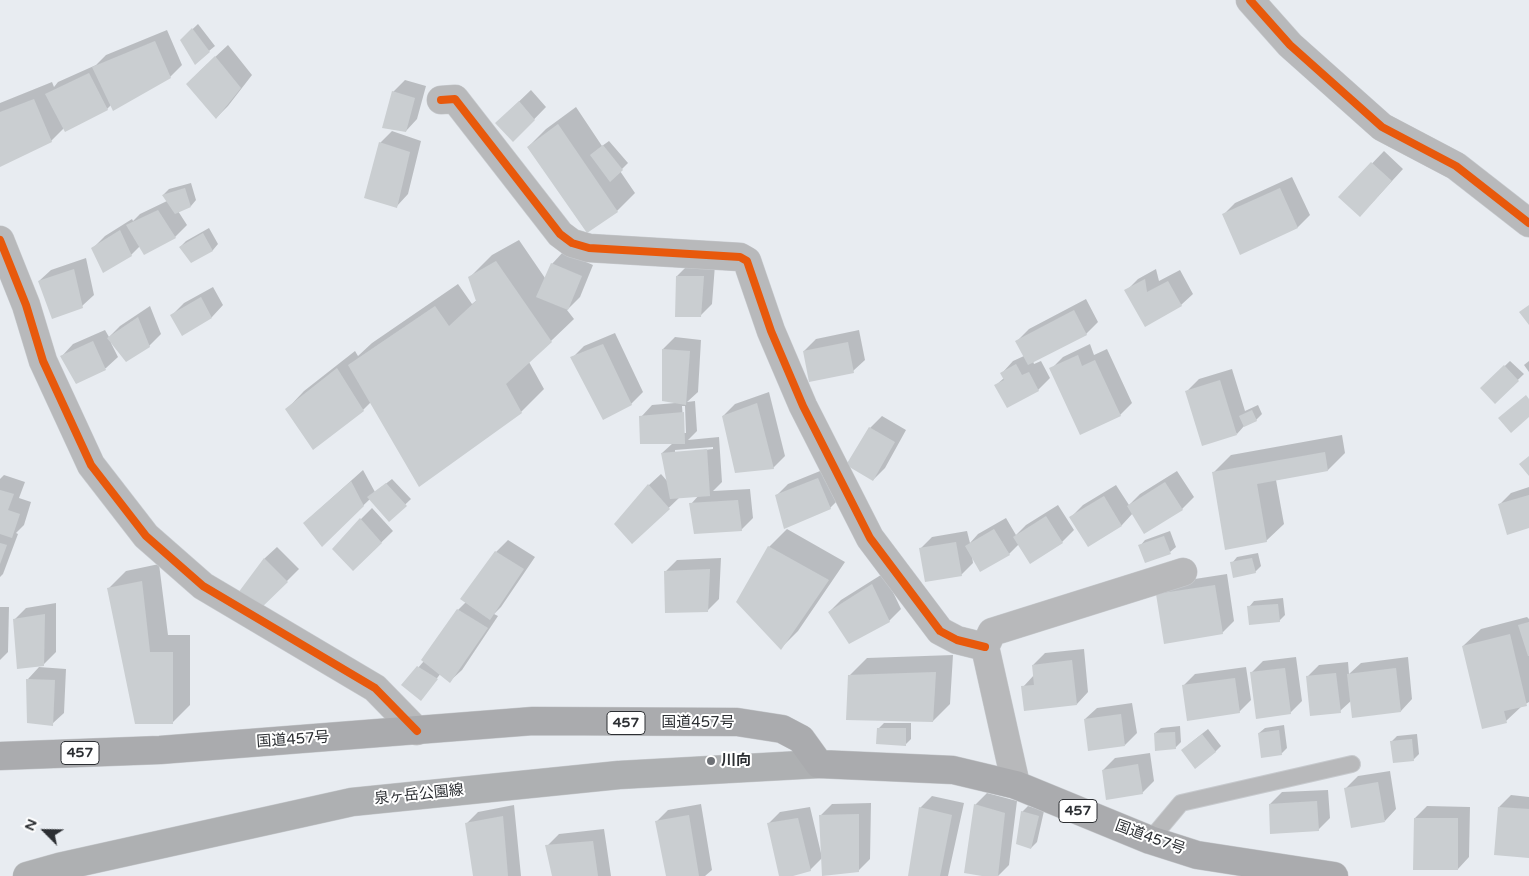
<!DOCTYPE html>
<meta charset="utf-8">
<style>
body{margin:0}
#map{position:relative;width:1529px;height:876px;overflow:hidden;background:#e8ecf1;font-family:"Varela Round",sans-serif}
canvas{display:block}
.north{position:absolute;left:20px;top:806px;width:50px;height:50px;-webkit-text-stroke:4px #fff;paint-order:stroke;rotate:293deg;font-size:14px;font-weight:700;line-height:20px;text-align:center;color:#2c2f33}
.north::after{content:'';display:block;margin:auto;width:18px;height:22px;background:#2c2f33;clip-path:polygon(50% 0,100% 100%,50% 72%,0 100%)}
</style>
<div id="map">
<canvas width="1529" height="876"></canvas>
<div class="north">N</div>
</div>
<script>
const ctx = document.querySelector('canvas').getContext('2d');
ctx.lineJoin = 'round';
function paint(path, color) { ctx.fillStyle = color; ctx.fill(path, 'evenodd'); }
function stroke(path, color, width, dash) { ctx.strokeStyle = color; ctx.lineWidth = width; ctx.lineCap = dash ? 'butt' : 'round'; ctx.setLineDash(dash || []); ctx.stroke(path); }
function drawText(font, color, halo, rows, align = 'center') {
  ctx.font = font + ' "Varela Round","Noto Sans JP",sans-serif'; ctx.lineWidth = 4; ctx.setLineDash([]); ctx.textBaseline = 'middle'; ctx.strokeStyle = halo; ctx.fillStyle = color; for (const [text, x, y, turn = 0] of rows) {
    ctx.save(); ctx.translate(x, y); ctx.rotate((+turn || 0) * Math.PI / 180); ctx.textAlign = isNaN(turn) ? turn : align; if (halo) ctx.strokeText(text, 0, 0); ctx.fillText(text, 0, 0); ctx.restore();
  }
}
paint(new Path2D(`
 M198,24L215,46L209,51L181,40Z
 M167,30L182,65L170,77L112,104L107,109L64,128L51,141L0,165V103L52,82L54,87L58,82L96,65L106,55Z
 M228,45L252,75L228,106L216,118L199,72Z
 M405,80L426,86L417,119L406,131L393,92Z
 M531,90L546,107L513,141L508,112Z
 M576,107L602,146L609,141L628,163L620,171L635,193L617,211L587,232L528,147L546,129Z
 M392,131L421,141L408,194L397,206L380,143Z
 M1384,151L1403,169L1371,204L1340,197Z
 M1292,177L1310,215L1298,227L1240,253L1223,215L1235,203Z
 M191,183L196,200L191,206L178,211L187,225L175,237L140,246L131,255L93,248L105,236L132,219L133,221L140,214L167,201L163,195L169,189Z
 M209,228L218,244L213,250L191,262L180,247L186,241Z
 M519,240L545,278L552,264L563,252L593,265L580,297L567,310L574,319L529,362L544,389L521,412L371,402L363,410L313,448L287,409L304,391L355,351L358,356L372,343L458,284L472,304L477,300L469,278L492,255Z
 M86,258L94,295L82,306L39,281L51,270Z
 M689,264L715,265L712,304L700,316L677,276Z
 M1156,269L1159,281L1180,270L1193,294L1181,305L1126,291L1138,279Z
 M213,287L223,305L212,317L182,334L172,315L184,303Z
 M1086,299L1098,322L1086,334L1033,361L1034,364L1041,361L1050,378L1038,390L996,385L1004,378L1002,373L1013,361L1024,356L1017,341L1029,329Z
 M150,306L161,334L149,346L111,343L118,357L106,368L76,383L62,356L73,344L105,330L109,337L120,326Z
 M859,330L865,360L853,371L804,351L816,339Z
 M615,333L643,392L631,404L572,358L584,346Z
 M675,337L701,340L698,392L687,402L695,401L697,431L688,440L719,437L722,482L713,491L750,489L753,518L741,530L691,504L699,495L680,497L633,542L649,485L661,474L668,482L662,453L673,443L641,417L652,405L675,403L663,349ZM682,406H685L686,433H684ZM713,447V449L675,453V450Z
 M1090,344L1094,355L1107,349L1132,403L1120,415L1051,369L1063,357Z
 M1510,361L1524,374L1495,402L1482,388Z
 M1529,361V372L1524,365Z
 M1232,369L1245,411L1258,405L1262,414L1256,420L1245,425L1237,434L1187,391L1199,379Z
 M769,392L785,456L773,468L723,416L735,404Z
 M882,416L906,430L885,468L873,480L870,428Z
 M1342,435L1345,453L1328,470L1276,480L1284,524L1266,541L1213,473L1231,455Z
 M830,467L842,496L830,508L776,496L788,484Z
 M363,470L375,492L392,479L411,499L389,520L370,499L322,545L304,523Z
 M1177,471L1194,497L1182,509L1133,513L1122,525L1088,545L1071,517L1083,505L1116,485L1129,505L1140,494Z
 M4,475L25,482L19,498L31,502L24,525L16,533L18,534L3,574L0,577V479Z
 M1529,487V527L1499,505L1511,493Z
 M1058,505L1074,530L1062,542L1019,544L1009,554L972,556L973,563L961,575L920,549L932,537L967,531L970,543L978,534L1006,518L1016,535L1026,525Z
 M372,508L393,531L353,570L361,519Z
 M787,529L845,562L798,631L781,648L769,547Z
 M1170,531L1176,547L1170,552L1140,546L1145,540Z
 M508,540L535,557L501,607L494,614L498,616L462,670L450,681L441,673L421,699L403,685L424,661L458,610L466,602L496,552Z
 M277,547L299,569L258,610L240,593L265,558Z
 M1258,553L1261,566L1255,572L1232,563L1237,557Z
 M721,558L719,599L707,611L665,572L677,560Z
 M159,564L168,635H190V705L173,722L109,588L126,571Z
 M884,573L901,609L889,621L829,612L841,600Z
 M1227,574L1234,621L1222,633L1157,595L1169,583Z
 M1283,598L1285,615L1279,621L1249,607L1254,601Z
 M56,603V652L44,664L14,620L26,608Z
 M0,607H9L8,652L0,660Z
 M1527,617L1529,619V702L1522,706L1506,721L1463,646L1481,629Z
 M1084,649L1088,692L1077,704L1023,687L1034,675L1033,665L1045,653Z
 M953,655L950,704L933,721L849,676L867,658Z
 M1296,657L1302,701L1290,713L1251,673L1263,661Z
 M1408,657L1412,699L1401,711L1352,700L1340,711L1307,677L1319,665L1348,662L1349,674L1361,663Z
 M39,667L66,669L64,713L52,724L28,679Z
 M1246,667L1251,700L1239,712L1183,686L1195,674Z
 M1132,703L1137,733L1125,745L1085,719L1097,708Z
 M884,723H911V739L905,745L878,729Z
 M1284,725L1287,748L1281,754L1259,733L1265,728Z
 M1180,726L1181,742L1175,748L1155,733L1161,728Z
 M1208,729L1221,746L1215,752L1188,745Z
 M1417,734L1419,754L1413,760L1392,741L1397,736Z
 M1150,753L1154,781L1142,793L1103,770L1115,758Z
 M1390,771L1396,809L1385,821L1346,788L1358,776Z
 M1328,790L1330,818L1318,830L1270,804L1282,792Z
 M987,793L1017,801L1009,865L998,876H989L975,805Z
 M1511,795L1529,797V857L1499,807Z
 M932,796L964,803L948,876H909L920,808Z
 M871,803L870,859L858,871L822,858L810,870L788,876H780L768,824L780,812L810,807L821,853V815L832,804Z
 M701,804L712,870L705,876H668L656,822L668,810Z
 M514,805L521,876H474L466,824L478,812Z
 M1028,806L1044,811L1037,842L1031,848L1022,812Z
 M1427,806L1470,807L1469,857L1458,869L1415,818Z
 M604,829L611,876H553L547,846L559,834Z`), '#0003');
paint(new Path2D(`
 M192,28L210,52L195,65L180,40Z
 M155,41L171,78L113,111L92,67Z
 M215,56L241,88L216,119L186,84Z
 M89,73L108,110L65,132L45,94Z
 M392,91L415,98L406,132L382,128Z
 M34,99L52,142L0,167V112Z
 M519,101L535,120L513,142L495,123Z
 M558,124L618,212L587,233L527,147Z
 M379,142L410,152L397,208L364,198Z
 M603,145L623,170L610,182L590,155Z
 M1371,162L1392,181L1360,217L1338,197Z
 M185,188L191,207L175,214L162,195Z
 M1280,188L1298,228L1240,255L1222,214Z
 M158,210L176,238L144,255L126,225Z
 M120,230L132,256L103,273L91,248Z
 M203,233L213,251L191,263L179,247Z
 M496,261L552,342L506,384L522,413L419,487L348,365L435,306L449,326L476,301L468,277Z
 M551,263L582,276L568,310L536,297Z
 M74,269L83,308L52,319L38,281Z
 M676,276H704L701,317H675Z
 M1145,279L1147,292L1168,281L1182,306L1145,327L1124,290Z
 M201,297L212,318L182,336L170,315Z
 M1529,305V325L1519,312Z
 M1074,310L1087,335L1028,365L1015,341Z
 M138,317L150,347L126,362L107,338Z
 M93,341L106,370L76,384L60,356Z
 M848,342L854,373L809,382L803,351Z
 M603,344L632,405L603,420L570,357Z
 M662,349L690,351L686,405L662,401Z
 M1078,355L1082,366L1095,360L1121,416L1080,435L1049,368Z
 M1016,364L1022,375L1029,372L1039,391L1007,408L994,385L1004,380L1000,373Z
 M1504,365L1519,381L1495,404L1480,388Z
 M337,368L364,411L313,450L285,409Z
 M1220,380L1237,435L1202,446L1185,391Z
 M1526,395L1529,399V417L1511,433L1498,418Z
 M757,403L774,469L735,473L722,416Z
 M1252,410L1257,421L1244,427L1239,416Z
 M684,412L685,444H640L639,416Z
 M869,427L895,442L873,481L846,465Z
 M707,449L710,496L670,499L661,453Z
 M1325,452L1328,471L1257,484L1267,542L1225,550L1212,472Z
 M1529,456V476L1519,464Z
 M818,478L831,509L784,529L775,495Z
 M351,481L364,506L322,547L303,523Z
 M1165,482L1183,510L1144,534L1127,506Z
 M386,483L407,506L389,522L367,497Z
 M648,484L670,509L632,544L614,524Z
 M0,490L14,494L8,510L20,514L12,538L0,534Z
 M1529,495V528L1507,535L1498,504Z
 M1104,496L1122,526L1088,547L1069,517Z
 M738,500L742,531L694,534L689,503Z
 M1046,516L1063,543L1030,564L1013,537Z
 M360,518L382,543L353,571L332,549Z
 M994,529L1010,555L980,572L965,546Z
 M1164,536L1171,554L1145,563L1138,545Z
 M956,542L962,576L925,582L919,548Z
 M0,543L7,545L0,564Z
 M768,546L829,580L781,650L736,602Z
 M495,551L524,569L490,620L460,599Z
 M264,558L288,582L258,611L238,593Z
 M1252,558L1256,573L1233,578L1230,562Z
 M710,569L708,612L665,613L664,571Z
 M142,581L150,652H173V724H135L107,588Z
 M872,584L890,622L849,644L828,612Z
 M1215,585L1223,634L1164,644L1156,594Z
 M1278,604L1280,622L1249,625L1247,606Z
 M457,609L488,628L450,683L421,660Z
 M45,614L44,666L17,669L13,619Z
 M1529,622V656H1528L1518,625Z
 M1510,634L1527,706L1504,711L1507,723L1482,729L1462,646Z
 M1072,660L1077,705L1024,711L1021,686L1034,685L1032,665Z
 M417,666L438,679L421,701L401,685Z
 M1285,668L1291,714L1256,719L1250,672Z
 M1396,668L1401,712L1352,718L1347,674Z
 M936,672L933,722L846,720L848,675Z
 M1336,673L1341,713L1310,716L1306,676Z
 M1235,678L1240,713L1187,721L1182,685Z
 M26,679L55,680L53,726L27,723Z
 M1121,714L1125,746L1088,751L1084,719Z
 M877,728H906V746L876,744Z
 M1279,730L1282,755L1261,758L1258,733Z
 M1175,732L1176,749L1155,751L1154,733Z
 M1202,734L1216,752L1195,769L1181,750Z
 M1412,739L1414,761L1393,763L1390,741Z
 M1138,764L1143,794L1106,800L1102,770Z
 M1378,782L1385,822L1351,828L1344,788Z
 M1317,801L1319,831L1270,834L1269,804Z
 M974,804L1005,813L998,876H982L964,873Z
 M919,807L952,815L940,876H908Z
 M1498,807L1529,809V858L1494,855Z
 M1021,811L1039,816L1031,849L1016,844Z
 M859,814V872L822,876L819,815Z
 M689,815L699,876H666L655,821Z
 M503,816L508,876H473L465,823Z
 M798,818L811,871L793,876H779L767,823Z
 M1414,818H1458V870H1413Z
 M593,841L598,876H552L545,845Z`), '#caced1');
const service = new Path2D(`
 M1150,840L1181,803L1352,764`);
const minor = new Path2D(`
 M1250,0L1290,45L1382,127L1456,166L1529,223
 M441,100L455,99L560,234L572,243L589,248L740,257L747,261L771,331L803,406L870,538L940,631L957,640L985,647
 M0,240L26,305L43,361L91,465L146,536L203,586L375,688L417,731
 M1016,785L985,647L992,632L1183,572`);
const secondary = new Path2D(`
 M27,876L59,867L352,802L619,775L819,764`);
const trunk = new Path2D(`
 M0,756L160,750L533,721L737,722L782,729L801,739L819,764L953,770L1016,785L1150,840L1197,855L1334,876`);
stroke(service, '#c7cace', 18);
stroke(minor, '#c7cace', 29);
stroke(secondary, '#c7cace', 29);
stroke(trunk, '#c7cace', 29);
stroke(service, '#b8b9bb', 16);
stroke(minor, '#b8b9bb', 28);
stroke(secondary, '#aeb0b2', 28);
stroke(trunk, '#aaabae', 28);
stroke(new Path2D(`
 M1250,0L1290,45L1382,127L1456,166L1529,223
 M441,100L455,99L560,234L572,243L589,248L740,257L747,261L771,331L803,406L870,538L940,631L957,640L985,647
 M0,240L26,305L43,361L91,465L146,536L203,586L375,688L417,731`), '#e8590c', 8);
for (const [x, y, r, color] of [
 [711,761,5,"#6e7176"]
]) { const dot = new Path2D(); dot.arc(x, y, r, 0, 2 * Math.PI); ctx.fillStyle = color; ctx.fill(dot); stroke(dot, '#fff', 2); }
for (const [x, y, w] of [
 [626,723,38],
 [80,753,38],
 [1078,811,38]
]) { const box = new Path2D(); box.roundRect(x - w / 2, y - 11.5, w, 23, 4); ctx.fillStyle = '#fff'; ctx.fill(box); stroke(box, '#2c2f33', 1); }
drawText('bold 14px', '#2c2f33', null, [
 ["457",626,723],
 ["457",80,753],
 ["457",1078,811]
]);
drawText('15px', '#2c2f33', '#fff', [
 ["国道457号",698,723],
 ["国道457号",293,740,-4],
 ["泉ヶ岳公園線",419,795,-6],
 ["国道457号",1150,838,20]
]);
drawText('bold 15px', '#2c2f33', '#fff', [
 ["川向",721,761]
], 'left');
</script>
